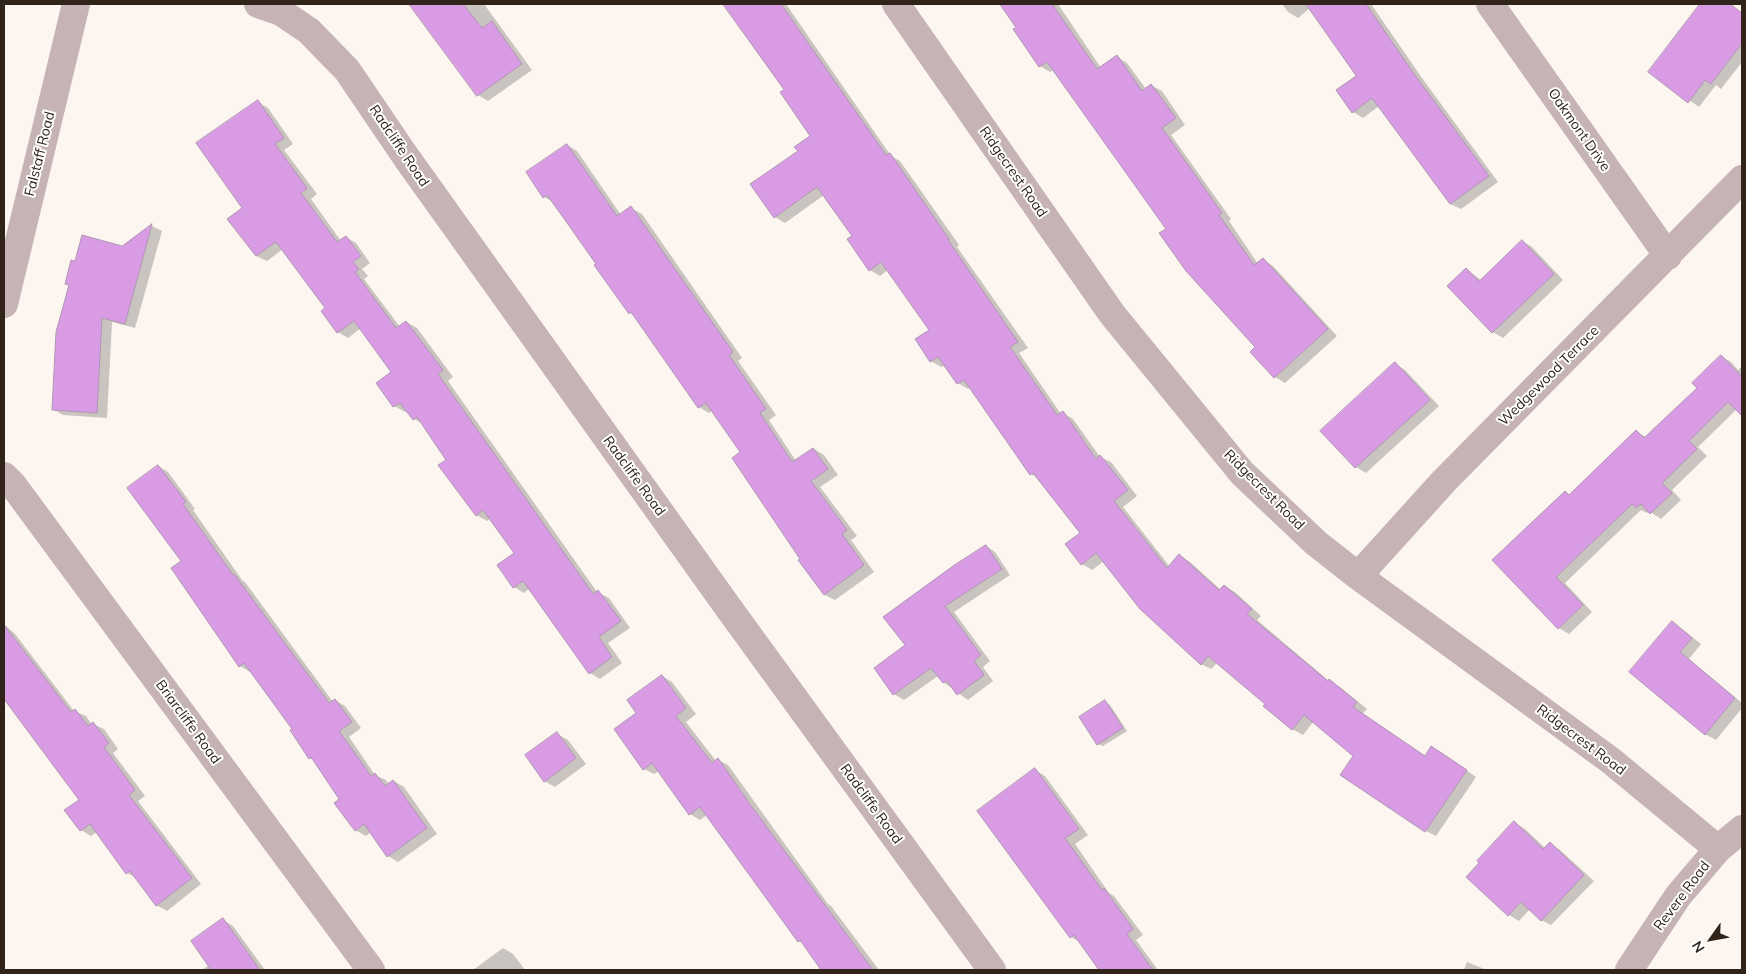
<!DOCTYPE html>
<style>
body{margin:0}
#map{position:relative;width:1746px;height:974px;overflow:hidden;background:#fcf5f0;font-family:Mulish,sans-serif}
canvas{display:block}
.frame{position:absolute;inset:0;border:5px solid #2f231a;pointer-events:none}
.north{position:absolute;left:1686px;top:914px;width:50px;height:50px;-webkit-text-stroke:4px #fff;paint-order:stroke;rotate:238deg;font-size:14px;font-weight:700;line-height:20px;text-align:center;color:#2f231a}
.north::after{content:'';display:block;margin:auto;width:18px;height:22px;background:#2f231a;clip-path:polygon(50% 0,100% 100%,50% 72%,0 100%)}
</style>
<div id="map">
<canvas width="1746" height="974"></canvas>
<div class="frame"></div>
<div class="north">N</div>
</div>
<script>
const ctx = document.querySelector('canvas').getContext('2d');
ctx.lineJoin = 'round';
function paint(path, color) { ctx.fillStyle = color; ctx.fill(path, 'evenodd'); }
function stroke(path, color, width, dash) { ctx.strokeStyle = color; ctx.lineWidth = width; ctx.lineCap = dash ? 'butt' : 'round'; ctx.setLineDash(dash || []); ctx.stroke(path); }
function drawText(font, color, halo, rows, align = 'center') {
  ctx.font = font + ' Mulish,sans-serif'; ctx.lineWidth = 4; ctx.setLineDash([]); ctx.textBaseline = 'middle'; ctx.strokeStyle = halo; ctx.fillStyle = color; for (const [text, x, y, turn = 0] of rows) {
    ctx.save(); ctx.translate(x, y); ctx.rotate((+turn || 0) * Math.PI / 180); ctx.textAlign = isNaN(turn) ? turn : align; if (halo) ctx.strokeText(text, 0, 0); ctx.fillText(text, 0, 0); ctx.restore();
  }
}
paint(new Path2D(`
 M410,4H484L532,70L488,101L478,95Z
 M725,4H786L891,156L900,161L959,245L957,247L1028,348L1019,353L1061,414L1063,413L1073,419L1100,457L1111,462L1137,496L1123,507L1170,567L1180,556L1190,562L1221,590L1225,586L1235,592L1261,616L1257,620L1329,681L1340,687L1367,709L1362,714L1426,757L1442,753L1476,777L1436,836L1426,831L1355,756L1314,721L1303,735L1292,729L1267,704L1218,662L1211,669L1201,664L1104,561L1092,570L1082,564L1067,544L1082,533L1041,480L1031,474L970,387L968,389L958,383L945,365L941,367L931,361V330L888,270L880,276L870,270L849,239L853,237L824,195L785,223L775,217L799,152L812,136L785,90Z
 M1001,4H1058L1101,68L1117,57L1127,63L1146,89L1151,85L1162,91L1185,125L1171,135L1231,219L1229,221L1258,264L1263,260L1273,266L1337,336L1285,383L1275,377L1252,352L1257,347L1168,229L1054,70L1050,72L1040,66Z
 M1282,4H1371L1422,78L1498,182L1461,209L1450,204L1379,106L1363,118L1353,112L1358,77L1310,8L1298,18L1288,12Z
 M1702,4H1730L1742,13V62L1721,89L1716,85L1699,107L1650,72Z
 M258,102L268,108L293,144L284,150L317,194L311,199L341,241L346,237L356,243L370,263L362,269L368,276L364,279L400,327L406,322L417,328L453,377L448,381L597,592L609,598L630,628L608,643L622,663L600,679L590,673L530,588L524,593L514,587L516,553L490,518L487,521L476,515L447,460L423,424L414,419L407,410L405,412L394,406L378,384L393,372L361,328L348,338L338,332L327,308L283,249L267,261L256,256L243,208Z
 M567,145L577,151L621,215L631,208L642,214L742,358L738,361L776,415L769,420L796,461L814,449L824,455L838,475L820,487L857,536L851,540L874,572L835,600L825,595L800,561L802,559L742,452L713,410L709,413L699,407L635,316L630,313L598,264L553,202L544,197Z
 M152,226L162,231L135,328L112,322L107,418L63,415L53,409L123,247Z
 M1522,241L1532,247L1563,280L1503,338L1493,332L1449,286L1466,269L1481,280Z
 M1721,356L1731,362L1738,370L1742,366V414L1737,409L1698,447L1707,456L1672,490L1681,500L1661,519L1649,511L1647,513L1641,510L1565,583L1592,612L1569,634L1559,628L1494,560L1565,492L1571,496L1637,432L1646,437L1698,388Z
 M1395,364L1405,370L1439,406L1366,473L1356,467Z
 M158,466L168,472L195,509L193,510L242,580L245,582L333,702L335,700L345,706L361,728L349,737L375,775L386,780L389,784L394,781L404,787L437,834L398,862L388,856L371,832L366,836L355,830L341,799L315,761L309,758L294,729L251,670L250,672L240,666L183,561Z
 M986,546L995,552L1010,575L954,612L990,661L983,667L993,681L968,700L943,682L938,676L904,700L894,694L875,668L906,646Z
 M1672,623L1682,629L1701,644L1689,659L1742,703V708L1716,740L1705,734L1631,672Z
 M4,624L15,634L74,711L86,716L92,725L93,724L104,729L118,749L113,753L145,796L138,801L201,884L167,911L156,905L137,878L127,873L97,832L91,836L81,830L80,800L15,712L4,700Z
 M662,676L672,682L696,714L686,722L716,761L718,760L728,765L828,904L831,906L879,970H823L804,944L798,941L707,815L700,820L690,814L659,771L654,774L644,769L638,714Z
 M1105,702L1110,705L1127,731L1103,746L1098,744Z
 M557,734L568,740L586,764L555,787L544,781Z
 M1035,770L1045,776L1088,835L1075,844L1109,893L1114,896L1143,935L1136,940L1158,970H1104L1080,942L1071,937Z
 M1515,823L1525,829L1545,848L1550,844L1560,850L1594,881L1551,925L1541,920L1530,909L1519,921L1509,915Z
 M223,920L233,926L265,970H202L209,965Z
 M503,948L513,954L525,970H473Z
 M1467,962L1487,970H1464Z`), '#0003');
const building = new Path2D(`
 M409,4H463L482,28L492,21L522,64L477,96Z
 M723,4H781L886,155L890,153L949,239L948,240L1018,342L1010,347L1057,415L1063,411L1096,459L1100,455L1128,490L1114,501L1167,568L1179,554L1219,590L1224,585L1252,609L1247,614L1328,681L1329,679L1357,702L1353,707L1425,756L1431,746L1467,770L1425,832L1340,775L1353,756L1304,715L1292,730L1263,706L1265,704L1208,656L1201,665L1140,609L1096,553L1081,565L1065,544L1080,533L1033,473L1030,475L964,380L957,384L938,357L930,362L915,339L929,330L881,262L869,271L847,239L852,236L817,187L774,218L750,184L798,151L794,147L810,136L780,92L784,90Z
 M1000,4H1052L1097,69L1117,55L1142,91L1151,84L1176,118L1162,128L1222,213L1219,215L1254,265L1263,258L1328,329L1274,378L1250,352L1255,347L1186,271L1159,233L1166,229L1047,62L1039,67L1013,29L1016,28Z
 M1306,4H1366L1412,71L1489,176L1450,204L1372,98L1352,113L1336,90L1356,76Z
 M1700,4H1730L1742,13V43L1711,84L1705,80L1688,103L1648,72Z
 M258,100L284,138L275,144L307,188L301,193L337,242L346,236L361,256L353,262L359,269L355,272L396,328L406,321L443,370L438,374L593,594L598,590L621,621L599,637L612,657L589,674L523,581L513,588L497,565L514,553L483,510L476,516L438,465L446,460L417,417L413,420L400,403L393,407L376,383L391,372L354,321L337,333L321,311L325,308L276,242L256,256L227,219L242,208L196,143Z
 M567,144L617,216L631,206L733,352L729,355L766,409L760,413L792,462L813,448L828,469L811,481L847,530L842,534L864,565L824,595L798,560L800,559L732,458L740,452L706,403L698,408L631,312L629,314L594,265L596,264L565,220L547,195L543,198L526,172Z
 M152,224L125,324L102,318L97,413L52,410L56,332L69,285L65,284L71,260L75,261L82,235L122,246Z
 M1522,240L1554,274L1492,333L1447,286L1466,268L1479,281Z
 M1721,355L1742,377V416L1728,402L1689,441L1697,449L1662,483L1672,493L1650,514L1641,504L1636,508L1632,504L1556,577L1583,605L1558,629L1492,560L1565,491L1569,495L1636,430L1644,438L1697,388L1692,383Z
 M1395,362L1430,400L1355,468L1320,431Z
 M158,465L186,502L183,504L233,575L234,574L329,703L335,699L352,722L339,731L371,776L375,773L385,786L393,780L427,828L387,857L364,824L355,831L334,803L339,799L311,757L309,759L290,730L292,729L244,663L239,667L171,568L181,561L127,488Z
 M986,545L1002,569L945,606L981,655L974,661L984,675L957,695L947,681L943,683L931,668L893,695L874,668L905,645L883,617L953,566Z
 M1672,621L1692,638L1680,652L1735,698L1705,735L1629,672Z
 M4,625L71,712L75,709L88,726L93,722L109,743L104,747L135,790L129,795L192,878L156,906L130,871L126,874L90,824L80,831L64,810L79,800L4,699Z
 M662,675L686,708L676,716L712,763L718,758L749,803L873,970H821L800,940L798,942L700,807L689,815L652,763L643,770L614,729L636,713L627,700Z
 M1105,700L1123,728L1097,745L1079,717Z
 M557,732L576,758L544,782L525,755Z
 M1035,768L1079,829L1065,838L1102,890L1104,888L1133,929L1127,934L1153,970H1099L1074,935L1070,938L977,811Z
 M1514,821L1543,849L1550,842L1584,875L1541,921L1521,902L1508,916L1466,877L1479,863L1477,861Z
 M223,918L260,970H211L191,941Z`);
paint(building, '#d99ce4');
stroke(building, '#ae95b2', 1);
stroke(new Path2D(`
 M258,4L281,12L309,31L347,70L406,157L730,610L992,970
 M896,4L1112,314L1242,473L1316,543L1358,576L1610,760L1718,849
 M1490,4L1668,256
 M4,304L76,4
 M4,476L13,485L371,970
 M1358,576L1444,481L1742,179
 M1629,970L1678,896L1718,849L1742,829`), '#c6b3b5', 28);
drawText('14px', '#2f231a', '#fff', [
 ["Oakmont Drive",1579,130,55],
 ["Radcliffe Road",399,146,56],
 ["Falstaff Road",40,154,-76],
 ["Ridgecrest Road",1013,172,55],
 ["Wedgewood Terrace",1549,376,-45],
 ["Radcliffe Road",634,476,54],
 ["Ridgecrest Road",1264,490,45],
 ["Briarcliffe Road",188,722,54],
 ["Ridgecrest Road",1581,740,37],
 ["Radcliffe Road",871,804,54],
 ["Revere Road",1682,896,-53]
]);
</script>
